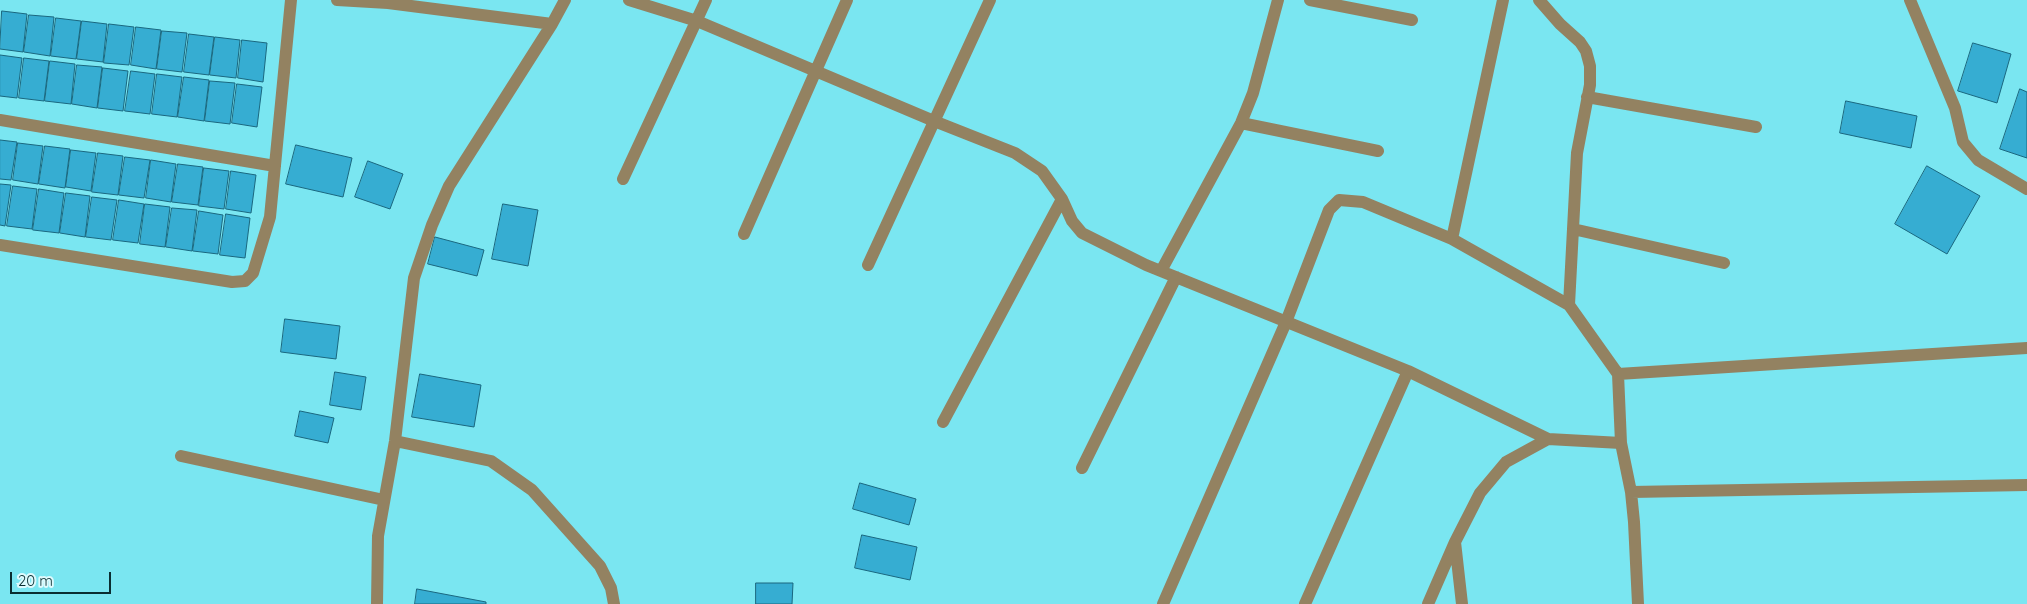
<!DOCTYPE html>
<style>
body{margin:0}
#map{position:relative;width:2027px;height:604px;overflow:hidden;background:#7ae6f1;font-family:Quicksand,sans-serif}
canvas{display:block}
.scale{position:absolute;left:10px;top:572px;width:101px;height:22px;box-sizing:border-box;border:2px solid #0a2e31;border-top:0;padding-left:6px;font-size:15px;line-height:18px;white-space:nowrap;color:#0a2e31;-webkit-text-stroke:4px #ddfafd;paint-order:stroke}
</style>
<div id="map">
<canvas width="2027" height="604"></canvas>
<div class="scale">20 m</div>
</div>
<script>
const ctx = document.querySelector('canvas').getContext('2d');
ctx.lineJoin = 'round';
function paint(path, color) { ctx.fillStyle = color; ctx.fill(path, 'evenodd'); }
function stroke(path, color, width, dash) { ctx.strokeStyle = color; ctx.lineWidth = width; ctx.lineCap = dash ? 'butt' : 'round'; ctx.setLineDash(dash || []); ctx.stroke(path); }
const building = new Path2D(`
 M2,11L27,14L23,52L0,49Z
 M29,15L54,17L50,56L24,52Z
 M56,18L81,21L76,59L51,56Z
 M82,21L107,24L103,62L77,59Z
 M109,24L134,27L129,65L104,63Z
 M136,27L161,30L156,69L131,65Z
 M162,31L187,33L182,72L157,69Z
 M189,34L214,37L209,75L184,72Z
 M215,37L240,40L236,78L210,75Z
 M242,40L267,43L263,82L238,78Z
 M1973,43L2011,54L1997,103L1958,91Z
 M0,55L22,58L17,98L0,96Z
 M24,58L49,61L44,101L19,98Z
 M50,61L75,64L71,104L45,101Z
 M77,65L102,67L97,108L72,104Z
 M103,68L128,71L123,111L98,108Z
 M131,71L155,74L150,114L125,111Z
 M157,74L182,77L177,117L152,114Z
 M184,77L209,80L204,121L178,117Z
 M210,81L235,83L230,124L205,121Z
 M237,84L262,87L257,127L232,123Z
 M2020,89L2027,92V158L2000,149Z
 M1846,101L1917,116L1911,148L1840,133Z
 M0,140L17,142L11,180L0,179Z
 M18,143L43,146L38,184L13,180Z
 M296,145L352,158L343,197L286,184Z
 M45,146L70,149L65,188L39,184Z
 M71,150L96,153L91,191L66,187Z
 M98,153L123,156L118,195L92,192Z
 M125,157L150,160L144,198L119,195Z
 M151,160L176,164L171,202L146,198Z
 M368,161L403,174L390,209L355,197Z
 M178,164L203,167L198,205L172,202Z
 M1927,166L1980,196L1947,254L1895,224Z
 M204,168L229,171L224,209L199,206Z
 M231,171L256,175L251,213L226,209Z
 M0,184L11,185L5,226L0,225Z
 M13,186L37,189L32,229L7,226Z
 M39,189L64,193L59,233L33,230Z
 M66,193L90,196L85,237L60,233Z
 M92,197L117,200L111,240L86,237Z
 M119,200L144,204L138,243L113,240Z
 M145,204L170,207L165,247L140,244Z
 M503,204L538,210L528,266L492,259Z
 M172,208L197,210L192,251L166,247Z
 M199,211L223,215L218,254L193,251Z
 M226,214L250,218L245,258L220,255Z
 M435,237L484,250L477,276L428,264Z
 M285,319L340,326L336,359L281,352Z
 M335,372L366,377L361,410L330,405Z
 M420,374L481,385L474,427L412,417Z
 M300,411L334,418L328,443L295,436Z
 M860,483L916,499L909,525L853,509Z
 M862,535L917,547L910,580L855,568Z
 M756,583H793L792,604H756Z
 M417,589L486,602V604H415Z`);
paint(building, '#36add2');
stroke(building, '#1a677f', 1);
stroke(new Path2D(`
 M337,0L388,3L552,24
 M629,0L697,21L934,121L1015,153L1042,171L1062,199L1072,221L1082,233L1146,265L1408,371L1548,439L1621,443L1631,492L1634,522L1638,604
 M1310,0L1412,20
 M1539,0L1560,24L1580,42L1586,51L1590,66V85L1577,153L1569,305L1618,374
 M1910,0L1955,108L1963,142L1978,160L2027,189
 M1587,97L1756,127
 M0,120L275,166
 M1241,123L1378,151
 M623,179L706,0
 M1573,229L1724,263
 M744,234L847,0
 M1452,239L1503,0
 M0,245L232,282L245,281L253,273L270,217L291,0
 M868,265L990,0
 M1161,271L1241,123L1253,93L1278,0
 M943,422L1062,199
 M395,441L491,461L532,490L600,566L611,588L614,604
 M1621,443L1618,374L2027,348
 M181,456L384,500
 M1082,468L1176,277
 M1631,492L2027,485
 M377,604L378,536L395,441L414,278L432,225L449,186L552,24L565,0
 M1163,604L1286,322L1329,210L1339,200L1363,202L1452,239L1569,305
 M1305,604L1408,371
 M1428,604L1455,542
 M1462,604L1455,542L1480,493L1506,462L1548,439`), '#938261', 12);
</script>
